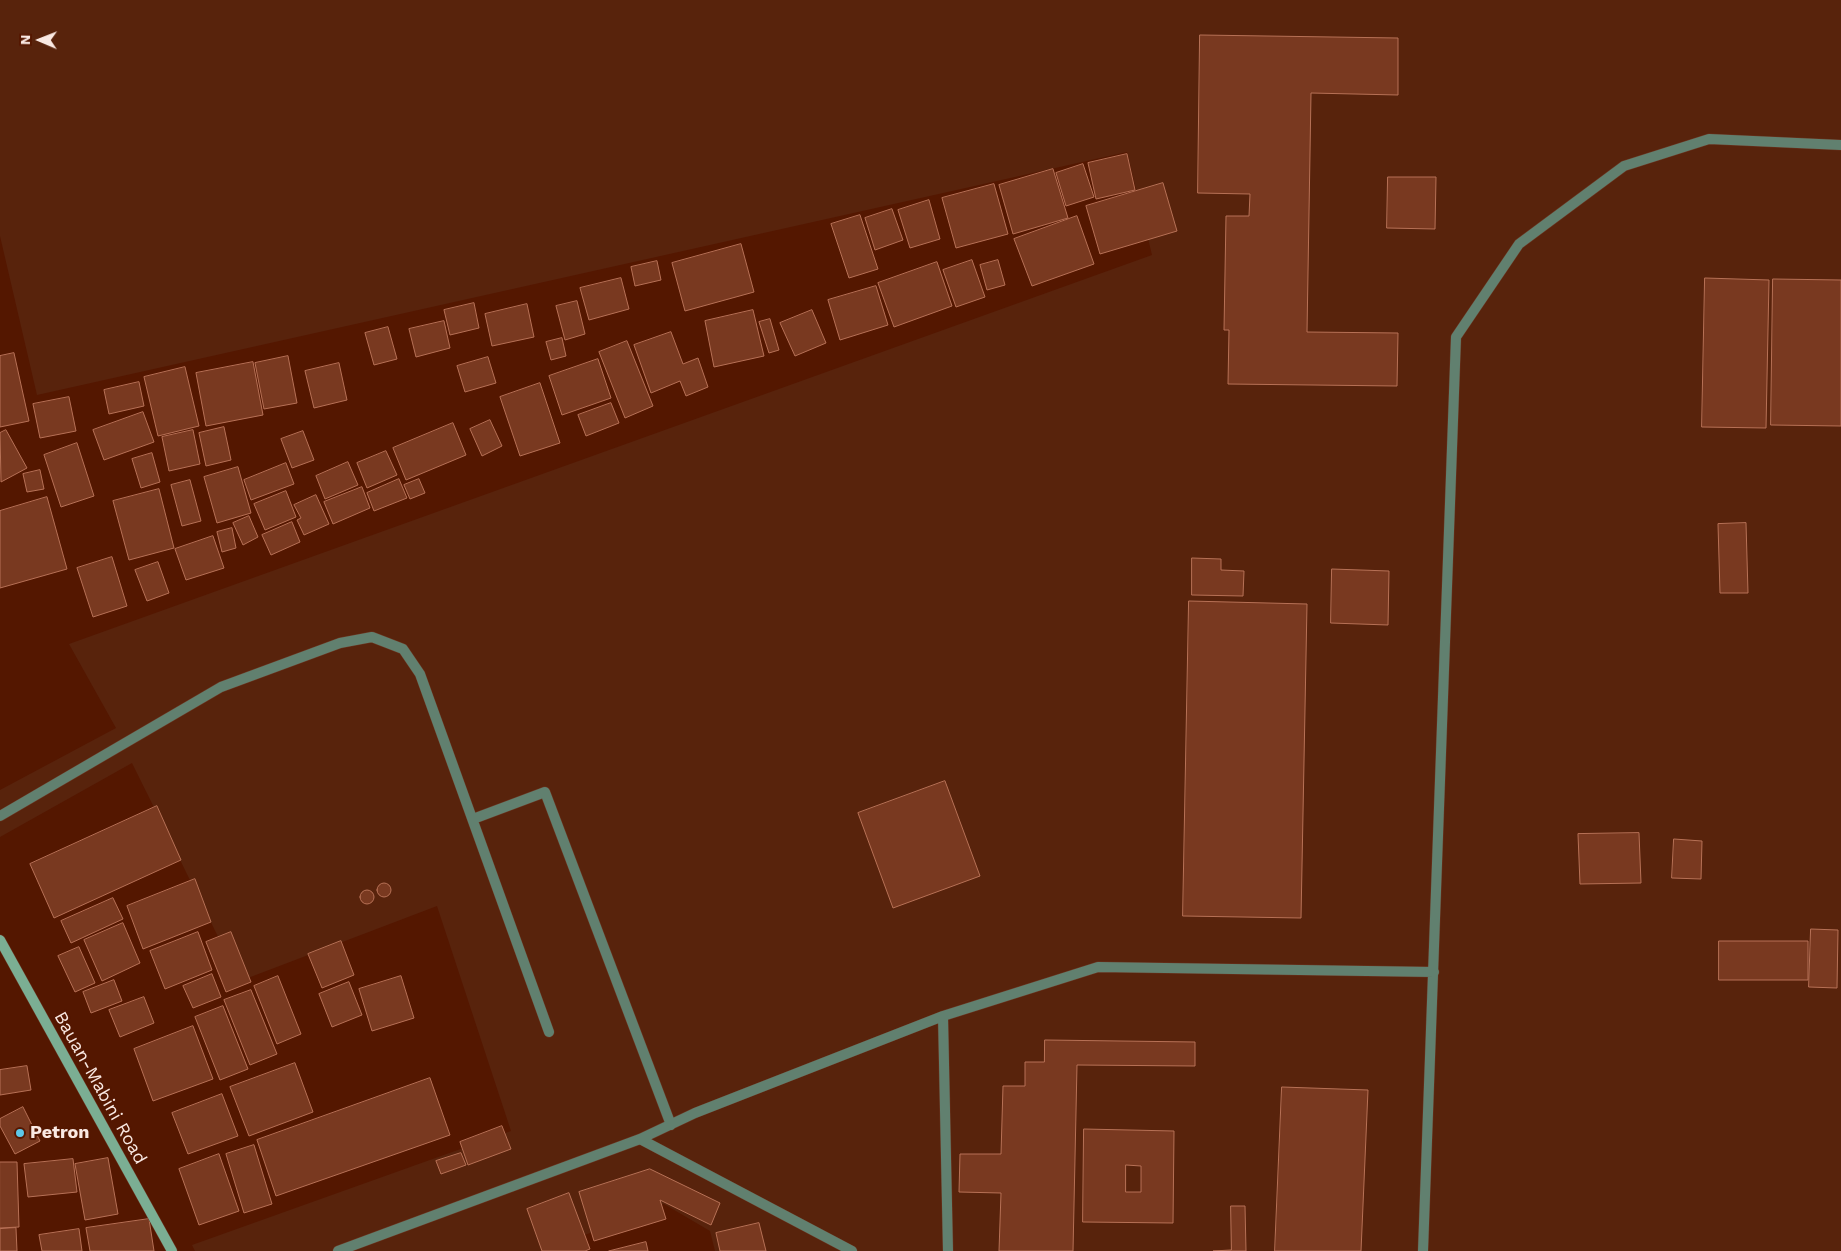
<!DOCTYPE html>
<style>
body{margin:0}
#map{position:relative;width:1841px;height:1251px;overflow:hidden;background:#541700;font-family:"Work Sans",sans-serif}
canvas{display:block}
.north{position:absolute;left:15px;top:15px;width:50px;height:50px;-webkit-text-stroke:4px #541700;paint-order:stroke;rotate:271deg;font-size:14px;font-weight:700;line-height:20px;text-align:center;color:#fae9e3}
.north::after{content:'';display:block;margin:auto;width:18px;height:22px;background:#fae9e3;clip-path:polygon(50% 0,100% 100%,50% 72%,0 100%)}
</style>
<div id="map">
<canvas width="1841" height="1251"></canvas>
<div class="north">N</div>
</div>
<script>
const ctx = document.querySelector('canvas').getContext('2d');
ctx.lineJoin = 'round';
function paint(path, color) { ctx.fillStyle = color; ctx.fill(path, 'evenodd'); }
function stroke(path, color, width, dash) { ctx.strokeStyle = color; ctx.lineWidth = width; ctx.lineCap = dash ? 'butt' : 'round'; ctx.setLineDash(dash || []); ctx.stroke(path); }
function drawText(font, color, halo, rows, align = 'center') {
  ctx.font = font + ' "Work Sans",sans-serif'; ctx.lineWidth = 4; ctx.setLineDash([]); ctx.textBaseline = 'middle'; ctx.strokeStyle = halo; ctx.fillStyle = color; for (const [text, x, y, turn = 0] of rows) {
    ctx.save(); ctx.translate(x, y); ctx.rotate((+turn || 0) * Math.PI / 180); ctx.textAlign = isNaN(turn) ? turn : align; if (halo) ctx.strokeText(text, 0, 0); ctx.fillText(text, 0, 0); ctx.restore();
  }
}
paint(new Path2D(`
 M0,0H1841V1251H715L710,1231L664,1204L544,1251H195L192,1245L511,1131L437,906L240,981L132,763L0,837V790L116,728L69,644L1152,255L1127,152L37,395L0,236Z`), '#58230c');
const building = new Path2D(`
 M1200,35L1398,38V95L1311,93L1307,332L1398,333L1397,386L1228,384L1229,330H1224L1226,216H1249L1250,194L1198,193Z
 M1127,154L1135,190L1096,199L1088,163Z
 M1083,164L1094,197L1066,206L1056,173Z
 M1053,169L1068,218L1013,234L999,185Z
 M1388,177H1436L1435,229L1387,228Z
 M1163,183L1177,231L1100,254L1086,206Z
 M994,184L1008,234L956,248L942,198Z
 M929,200L940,239L910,248L898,210Z
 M892,209L903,240L875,250L865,218Z
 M860,215L878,269L849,278L831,224Z
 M1077,216L1094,264L1032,286L1014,239Z
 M741,244L754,292L685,311L672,263Z
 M972,260L985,297L956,307L943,270Z
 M998,260L1005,285L987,290L980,265Z
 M657,261L661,280L635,286L631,267Z
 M937,262L952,306L894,327L878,283Z
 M621,278L629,309L589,320L580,288Z
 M1705,278L1769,280L1766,428L1702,427Z
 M1773,279L1841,280V426L1771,425Z
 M876,286L888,325L840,340L828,300Z
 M577,301L585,334L565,340L556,306Z
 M474,303L479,328L450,335L444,310Z
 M527,304L534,337L492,346L485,314Z
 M753,310L764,356L714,367L705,321Z
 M812,310L826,343L795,356L780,323Z
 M770,319L779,350L769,353L759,322Z
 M444,321L450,348L416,357L409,329Z
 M388,327L397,359L374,365L365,333Z
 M671,332L683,364L698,358L708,387L686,396L680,381L651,393L634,345Z
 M562,338L566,356L551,360L546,342Z
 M627,341L653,406L625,418L599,352Z
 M14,353L29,421L0,427V356Z
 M288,356L297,403L264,409L255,363Z
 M488,357L496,383L465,392L457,366Z
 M598,359L611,398L562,415L549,376Z
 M253,362L263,415L206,426L196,373Z
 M339,363L347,400L314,408L305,371Z
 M185,367L199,426L158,436L144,377Z
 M139,382L144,406L109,414L104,390Z
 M540,383L560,443L520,456L500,397Z
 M69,397L76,431L40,438L33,404Z
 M611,403L619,423L586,436L578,415Z
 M143,412L154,442L104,460L93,430Z
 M490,420L502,446L482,456L470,429Z
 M453,423L466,455L406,480L393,448Z
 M224,427L231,460L206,466L199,433Z
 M6,430L27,468L1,482L0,433Z
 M193,430L200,464L169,471L162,437Z
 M303,431L314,460L292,468L281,439Z
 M77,443L94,496L61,507L44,455Z
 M386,451L397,475L367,488L357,463Z
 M152,453L160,482L141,488L132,459Z
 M348,462L358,485L325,499L316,476Z
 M286,463L294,484L251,500L244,480Z
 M238,467L251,513L217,523L204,477Z
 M40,470L44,489L27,492L23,474Z
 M399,479L407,498L374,511L367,493Z
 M419,479L425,493L410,499L404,485Z
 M190,480L201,521L182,526L171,485Z
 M362,487L370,508L333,524L324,502Z
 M159,489L174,548L129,560L113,501Z
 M286,491L296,517L265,530L254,504Z
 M316,495L329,524L304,535L297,520L301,518L294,505Z
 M47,497L67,569L0,588V511Z
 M249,516L258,537L243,545L233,523Z
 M292,522L300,542L271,555L262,535Z
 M1746,523L1748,593H1720L1718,524Z
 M232,528L236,548L222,552L217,532Z
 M213,536L224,568L186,580L175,549Z
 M112,557L127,606L93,617L77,568Z
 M1192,558L1221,559V570L1244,571L1243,596L1192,595Z
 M158,562L169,593L147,601L135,570Z
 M1332,569L1389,571L1388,625L1331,623Z
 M1189,601L1307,604L1301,918L1183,916Z
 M945,781L980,876L893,908L858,813Z
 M157,806L181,860L54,918L30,864Z
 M1639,833L1641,883L1580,884L1578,834Z
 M1674,839L1702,841L1701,879L1672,878Z
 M195,879L211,922L143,949L127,906Z
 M377 890a7 7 0 1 1 14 0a7 7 0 1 1-14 0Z
 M360 897a7 7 0 1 1 14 0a7 7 0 1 1-14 0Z
 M113,898L123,919L71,943L61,921Z
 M123,923L140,963L102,981L84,940Z
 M1811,929L1838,930L1837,988L1809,987Z
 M198,932L212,970L165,989L150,951Z
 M231,932L251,982L226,992L206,942Z
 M341,941L354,975L322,988L308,954Z
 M1719,941H1808V980H1719Z
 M79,947L95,983L75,992L58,956Z
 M212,974L221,997L193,1008L183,986Z
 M278,976L301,1034L277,1044L254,986Z
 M401,976L414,1018L372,1031L359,989Z
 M114,980L122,1001L91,1013L83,992Z
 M349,982L362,1015L332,1027L319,994Z
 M251,990L277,1054L250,1065L224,1000Z
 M144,997L154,1023L120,1037L109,1010Z
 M223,1006L248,1069L220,1080L195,1017Z
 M193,1026L213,1079L153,1101L134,1049Z
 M1045,1040L1195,1042V1066L1077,1065L1073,1251H999L1001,1193L959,1192L960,1154H1001L1003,1086H1025V1062H1044Z
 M295,1063L313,1112L249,1136L230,1087Z
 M27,1066L31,1090L0,1095V1070Z
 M430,1078L450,1135L276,1196L257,1140Z
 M1282,1087L1368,1090L1361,1251H1275Z
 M222,1094L238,1136L188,1154L172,1113Z
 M23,1107L40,1141L15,1154L0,1126V1119Z
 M502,1126L511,1149L468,1165L460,1142Z
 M1084,1129L1174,1131L1173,1223L1083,1222ZM1126,1165L1141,1166V1192H1126Z
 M254,1145L272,1204L244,1213L226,1154Z
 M461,1153L466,1165L441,1174L436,1161Z
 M219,1154L239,1211L199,1225L179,1169Z
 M108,1158L118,1214L85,1220L75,1164Z
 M73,1159L77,1192L28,1197L24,1164Z
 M0,1162H17L19,1227L0,1228Z
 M650,1169L720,1203L711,1225L660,1200L666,1219L594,1241L579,1192Z
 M569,1193L590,1249L585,1251H542L527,1209Z
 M1231,1206H1245L1246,1251H1213L1231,1250Z
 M149,1219L154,1251H90L86,1228Z
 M759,1223L766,1251H720L716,1233Z
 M16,1228L17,1251H0V1229Z
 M79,1229L82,1251H42L39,1235Z
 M646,1242L648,1251H609Z`);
paint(building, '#793920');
stroke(building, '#b77156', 1);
const lane = new Path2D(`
 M0,816L221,687L340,643L372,637L403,649L420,674L549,1032
 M473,819L545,792L671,1125
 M943,1016L948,1251
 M640,1139L852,1251
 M338,1251L640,1139L695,1113L943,1016L1098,967L1434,972
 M1423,1251L1456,337L1519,244L1624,166L1709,139L1841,145`);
const secondary = new Path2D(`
 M0,940L172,1251`);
stroke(lane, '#6b3420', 11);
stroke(secondary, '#6b3420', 11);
stroke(lane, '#61806f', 10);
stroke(secondary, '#7bae93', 10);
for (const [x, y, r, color] of [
 [20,1133,5,"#5dc7e8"]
]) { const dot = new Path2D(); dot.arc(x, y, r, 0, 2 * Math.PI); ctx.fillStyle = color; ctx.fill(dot); stroke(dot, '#541700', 2); }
drawText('18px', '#fae9e3', '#541700', [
 ["Bauan-Mabini Road",100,1088,61]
]);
drawText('bold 18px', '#fae9e3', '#541700', [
 ["Petron",30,1133]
], 'left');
</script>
